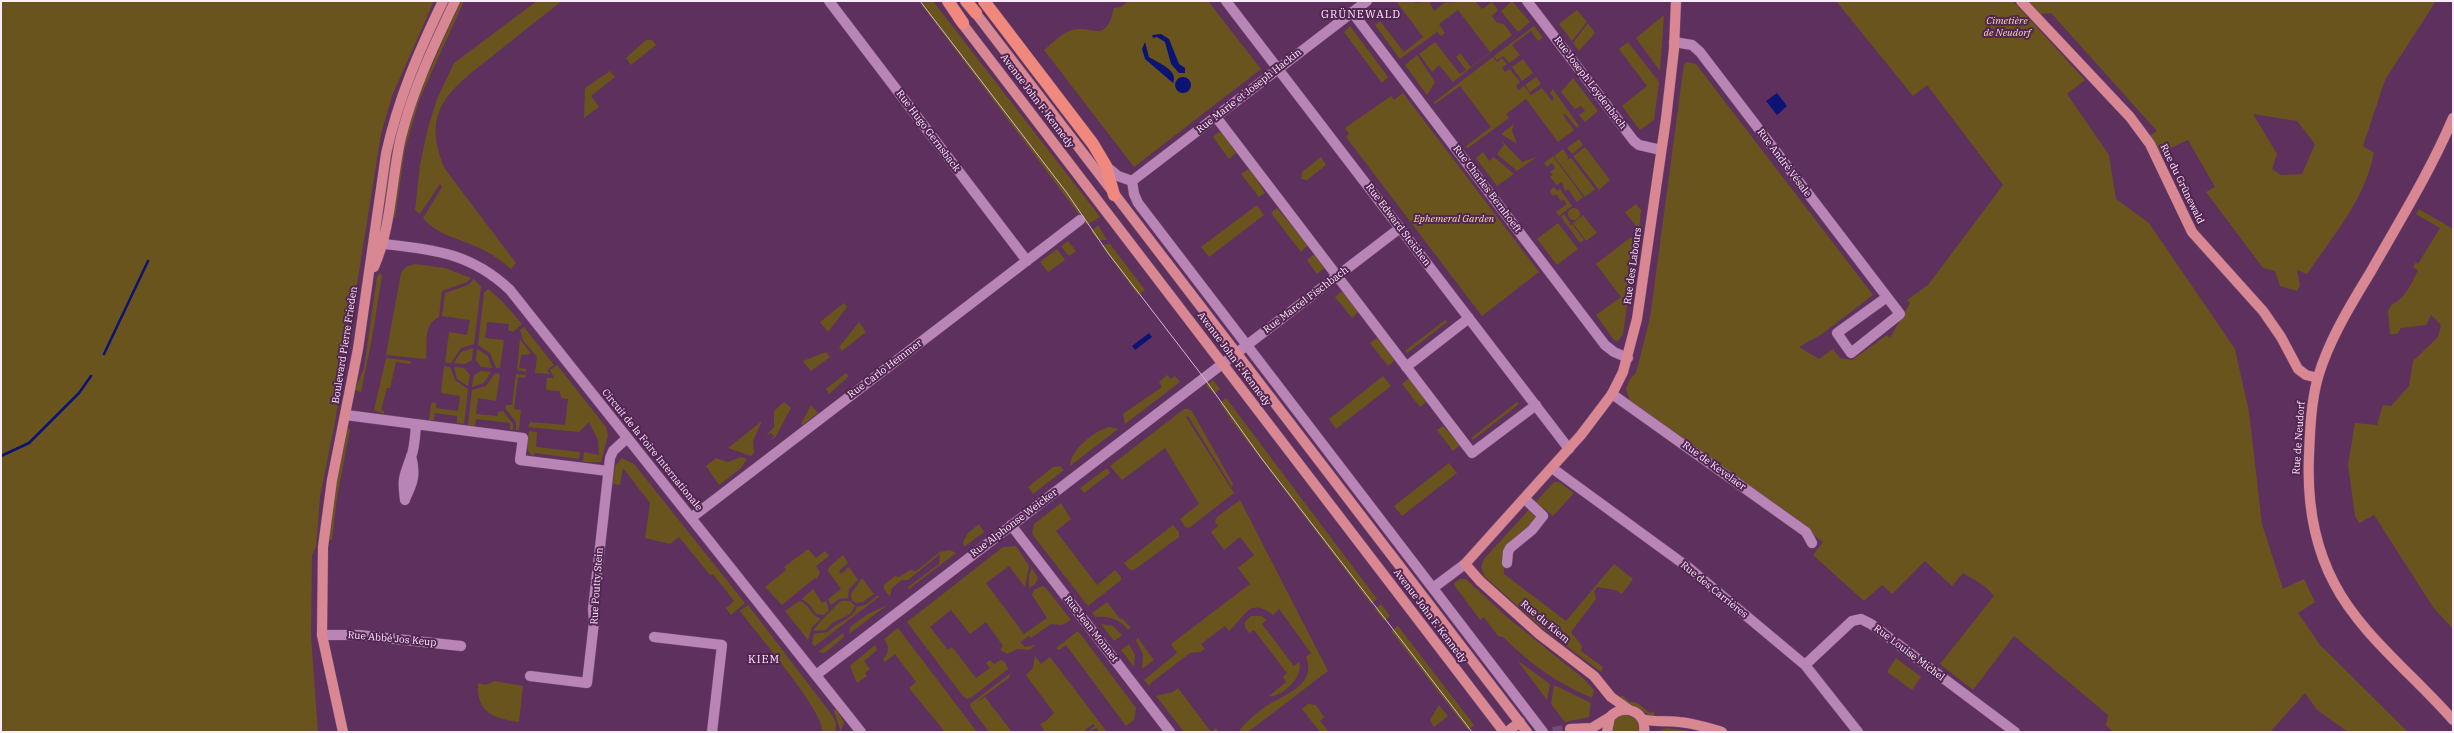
<!DOCTYPE html>
<meta charset="utf-8">
<style>
body{margin:0}
#map{position:relative;width:2454px;height:733px;overflow:hidden;background:#5e305d;font-family:"IBM Plex Serif",serif}
canvas{display:block}
.frame{position:absolute;inset:0;border:2px solid #fdecfc;pointer-events:none}
</style>
<div id="map">
<canvas width="2454" height="733"></canvas>
<div class="frame"></div>
</div>
<script>
const ctx = document.querySelector('canvas').getContext('2d');
ctx.lineJoin = 'round';
function paint(path, color) { ctx.fillStyle = color; ctx.fill(path, 'evenodd'); }
function stroke(path, color, width, dash) { ctx.strokeStyle = color; ctx.lineWidth = width; ctx.lineCap = dash ? 'butt' : 'round'; ctx.setLineDash(dash || []); ctx.stroke(path); }
function drawText(font, color, halo, rows, align = 'center') {
  ctx.font = font + ' "IBM Plex Serif",serif'; ctx.lineWidth = 4; ctx.setLineDash([]); ctx.textBaseline = 'middle'; ctx.strokeStyle = halo; ctx.fillStyle = color; for (const [text, x, y, turn = 0] of rows) {
    ctx.save(); ctx.translate(x, y); ctx.rotate((+turn || 0) * Math.PI / 180); ctx.textAlign = isNaN(turn) ? turn : align; if (halo) ctx.strokeText(text, 0, 0); ctx.fillText(text, 0, 0); ctx.restore();
  }
}
paint(new Path2D(`
 M1,1H434L392,96L381,134L335,422L320,497L316,547L312,555L311,636L318,732H1Z
 M448,1H451L407,100L395,141L383,218H381L393,141L417,68Z
 M461,1H464L420,98L405,149L395,218H392L403,148L417,98Z
 M537,1H562C539,19 517,36 495,54C452,88 419,109 445,169L516,263L511,269C501,260 489,252 477,247C458,238 437,235 423,218L442,187L440,184L420,214L415,210L420,165L428,128L437,99L454,63Z
 M925,1H933L1100,217L1087,225L921,4Z
 M1128,1H1208L1261,69L1134,167L1044,50C1053,43 1061,33 1072,30C1094,24 1105,46 1114,8L1121,7Z
 M1396,1H1414L1415,3L1432,1L1430,3L1434,11L1444,3L1475,1L1482,9L1492,2L1498,10L1492,16L1497,23L1504,24L1512,35L1453,82L1439,65L1432,72L1419,54L1435,42L1460,74L1466,70L1456,57L1460,53L1471,67L1490,52L1458,10L1439,24L1445,33L1441,36L1437,32L1400,59L1375,25L1380,21L1404,52L1423,37Z
 M1512,1L1530,22L1518,32L1501,11Z
 M1836,1H2013L2085,80L2067,94L2109,155L2116,199L2149,223L2235,349L2249,412L2262,524L2283,589L2304,579L2315,602L2298,613L2320,645L2408,732H2348L2317,710L2305,693L2270,732H2113L2106,725L2108,715L2014,636L1973,690L1940,664L1994,596C1982,582 1977,582 1963,573L1952,586L1925,561L1892,594L1882,585L1864,601L1813,555L1823,542L1630,401L1626,389L1630,379L1636,373L1650,318L1684,64L1687,62L1696,64L1873,295L1822,334L1799,347L1819,359L1833,349L1840,358L1852,360L1887,335L1890,338L1910,303L1907,300L1928,285L2003,185L1927,85L1913,96Z
 M2027,1H2436L2385,80L2363,146L2374,153C2365,199 2333,236 2307,274L2297,270L2300,286L2297,291L2280,286L2275,271L2263,268L2206,192L2215,187L2188,140L2160,153L2149,136L2157,131L2051,13L2040,14ZM2253,114L2297,121L2315,144L2302,174L2281,175L2272,169L2277,154Z
 M1577,10L1587,22L1572,41L1559,24Z
 M1664,15L1660,71L1636,38Z
 M1588,23L1595,33L1579,51L1573,43Z
 M1350,26L1388,77L1382,83L1344,32Z
 M1534,26L1543,38L1538,41L1531,31L1512,45L1520,55L1509,63L1503,56L1497,60L1494,56Z
 M646,40H652L656,45L631,65L626,58Z
 M1628,42L1659,82L1654,120L1640,130L1622,106L1647,86L1619,49Z
 M1417,55L1435,82L1427,95L1405,65Z
 M1493,57L1497,62L1502,58L1507,64L1502,68L1505,72L1510,69L1520,82L1516,86L1519,90L1524,86L1531,95L1527,98L1542,88L1552,101L1554,98L1550,93L1553,89L1579,126L1577,128L1565,114L1563,115L1574,130L1558,142L1526,99L1506,114L1509,118L1468,148L1466,146L1491,127L1460,86L1435,104L1433,103Z
 M1523,59L1533,73L1522,81L1512,67Z
 M610,71L615,77L591,96L599,107L584,118L585,88Z
 M1536,77L1541,84L1530,92L1525,85Z
 M1573,78L1598,111L1585,122L1579,115L1585,111L1581,106L1575,109L1561,92Z
 M1403,93L1539,272L1482,316L1346,137L1349,134L1345,128L1391,96L1394,100Z
 M1514,124L1512,130L1517,144L1501,134Z
 M1218,132L1222,133L1236,153L1229,159L1213,137Z
 M1579,139L1583,145L1572,154L1567,148Z
 M1502,141L1522,162L1537,157L1517,171L1497,154L1504,145Z
 M1585,147L1610,180L1599,190L1573,156Z
 M1563,149L1568,157L1567,160L1571,158L1595,189L1585,197L1554,156Z
 M1483,152L1489,161L1494,157L1514,174L1497,186L1476,158Z
 M1553,156L1583,197L1577,202L1568,189L1565,191L1562,182L1557,185L1550,177L1553,175L1550,172L1555,168L1552,163L1547,167L1544,163Z
 M1321,157L1326,165L1307,180L1301,179L1302,172Z
 M1247,170H1251L1265,193L1259,197L1241,174Z
 M1554,187L1557,191L1560,189L1572,206L1559,216L1556,212L1567,204L1564,200L1561,201L1556,194L1553,196L1550,191Z
 M1636,204L1641,210L1639,230L1625,212Z
 M1257,205L1264,215L1209,257L1201,247Z
 M1568 214a6 6 0 1 1 12 0a6 6 0 1 1-12 0Z
 M1277,208L1308,245L1301,252L1271,213Z
 M2419,209L2453,229V629L2433,607L2374,515L2359,523L2355,516L2348,465L2355,423L2377,425L2383,405L2391,406L2409,386L2413,361L2438,337L2441,325L2431,315L2426,325L2401,328L2397,334H2390L2388,311L2392,304C2406,299 2413,280 2418,270L2413,267L2416,262L2418,264L2440,228L2416,214Z
 M1564,214L1570,223V226L1572,224L1584,240L1580,243L1561,217Z
 M1583,215L1597,233L1586,241L1573,223Z
 M1558,223L1578,249L1557,265L1537,239Z
 M1098,225L1107,240H1098L1091,231Z
 M1631,237L1636,245L1623,334L1618,341L1614,340L1596,315L1621,297L1596,264Z
 M1068,241L1076,251L1069,256L1061,246Z
 M1110,244L1145,290L1138,295L1101,245Z
 M1057,249L1065,260L1048,272L1040,262Z
 M1313,255L1316,256L1324,268L1317,274L1307,260Z
 M415,264L445,268L471,278L467,282L442,291L439,317C422,325 428,344 426,359L386,355L401,273L406,267Z
 M380,273L382,276L372,338L361,392L355,390L364,368L377,277Z
 M474,279L481,287L474,344L461,348L451,363L445,362L449,332L467,335L470,320L442,316L445,293L468,285Z
 M488,289L503,302L522,324L513,332L508,330L509,324L487,322L485,338L504,340L500,368H496L490,353L478,345L484,293Z
 M1341,292L1344,293L1358,312L1352,318L1335,297Z
 M844,303L847,307L828,332L820,322Z
 M1445,320L1447,322L1407,353L1405,351Z
 M859,322L866,332L842,351L839,347Z
 M524,327L554,365L547,370L550,374L535,373L537,357L523,340L520,330Z
 M1377,338L1395,360L1388,366L1370,343Z
 M520,339L531,354L521,355L519,368L526,369V372L517,370Z
 M473,348L472,360L465,364L454,363L461,352Z
 M477,349L488,356L492,368L481,367L476,360Z
 M826,352L830,357L811,371L803,361Z
 M386,358L411,361L410,364L396,362L390,388H387L381,410L384,411V414L374,410Z
 M557,365L606,427L608,435L601,462H583L584,452L599,455L598,440L589,422L579,432L528,427L530,422L565,425L568,399L561,398L560,391L546,390L547,378H554L550,370Z
 M444,366L450,367L455,380L468,389L464,424L457,423V416L435,413L434,420H429L431,404L433,402L436,403V408L458,411L460,396L441,393Z
 M454,367L464,368L470,375L468,386L457,379Z
 M481,371L491,372L484,383L472,387L474,375Z
 M495,373L500,374L496,401L478,398L476,414L498,416V412L503,411L513,424V430L510,429V423L476,419L475,426L468,425L472,390L486,386Z
 M846,373L849,376L829,394L826,389Z
 M516,374L526,375L525,378L518,377L514,409L521,410L519,430H516V422L505,408L506,405H512Z
 M1167,375L1171,379L1175,376L1180,382L1125,424L1123,414L1162,387L1159,382Z
 M1383,376L1391,386L1336,429L1329,419Z
 M1408,379L1411,380L1425,398L1426,402L1420,407L1402,384Z
 M1213,380L1220,389L1214,394L1206,385Z
 M1226,398L1377,599L1371,604L1232,421L1220,403Z
 M784,402L791,408L776,436L770,441L774,436L771,433L766,436L774,427V411Z
 M1517,402L1519,404L1473,440L1471,438Z
 M811,405L818,413L802,425L801,424Z
 M1184,409H1188L1192,411L1233,484L1232,487L1188,416L1186,417L1234,493L1189,528L1185,527L1180,519L1199,504L1165,448L1122,480L1110,466Z
 M762,421L753,441L754,453L751,456L728,448Z
 M1443,426L1460,445L1453,451L1437,430Z
 M1110,427L1118,429L1070,466C1070,450 1095,430 1110,427Z
 M348,428L350,429L337,498L332,540H328L337,477Z
 M529,431L537,432L536,447L580,452L579,459L535,453L533,456C524,451 528,440 529,431Z
 M741,457L747,459L741,468L719,485L706,466L716,458L728,462Z
 M622,458L634,464L745,603L731,615L726,608L734,601L713,574L710,575L679,537L670,544L645,538L650,503L623,468L620,485L613,484L615,466Z
 M1449,463L1457,473L1402,516L1394,506Z
 M1060,466L1064,470L1033,494L1028,487L1053,467Z
 M1107,468L1110,473L1084,493L1080,488Z
 M1554,482H1559L1574,493L1553,516L1543,508L1529,527L1503,551L1504,574L1566,621L1614,564L1633,579L1622,594L1615,590L1597,587L1594,591L1596,599L1571,632L1582,646L1581,651L1603,667L1601,672L1539,625L1485,577L1481,568L1484,559Z
 M1240,500L1328,671L1248,732H1238C1246,722 1257,712 1268,705C1286,694 1317,684 1306,657L1311,653L1279,609L1273,615C1248,596 1245,618 1229,631L1225,626L1201,644L1205,649L1200,652L1190,653L1152,682L1149,686L1144,680L1177,653L1171,644L1250,584L1238,568L1254,555L1240,537L1224,550L1211,532L1218,526L1215,522L1217,517Z
 M1061,503L1071,519L1056,531L1097,585L1115,570L1121,577V580L1088,606L1032,534L1034,524Z
 M979,524L984,532L964,547L963,542L968,533Z
 M1173,525L1179,532V537L1134,570H1130L1124,563Z
 M1016,546L1029,566L1025,587L1009,566L986,583L1024,634L1047,618L1032,595L1034,590L1042,586L1046,588L1071,620L1062,625L1051,624L1031,638L1029,636L1020,642L1025,647L1035,645L1030,650L1017,649L1008,654L1000,650L1003,646L986,622L970,634L951,610L930,627L948,650L952,647L976,678L990,668L986,663L990,660L994,664L1001,660L1005,662L1008,669L972,697L967,699L962,695L907,622L1003,547Z
 M808,549L816,558L825,551L829,556L816,566L820,572L817,579L815,578L782,605L765,587L786,570L784,567Z
 M950,550L956,553L909,589L908,587L939,564L940,554L908,580H902L892,588L890,597L884,589V585L895,576L899,577L910,570L916,571L940,552Z
 M843,555L848,563L839,571L841,574L849,567L858,580L849,589L848,598L839,599L831,605L828,599L841,589L828,571L829,567Z
 M1032,568L1038,578L1035,584L1029,588V575Z
 M862,578L874,594L863,602L856,603L852,600L851,594Z
 M1460,579H1465L1469,582L1508,618L1584,679L1594,690L1592,698C1557,683 1530,664 1503,637L1498,636L1484,617L1480,620L1455,586L1454,583Z
 M813,589L822,603L826,601L829,610L824,615L816,614L810,605L802,599Z
 M877,596H880L815,646L812,644L814,634L828,632C837,622 852,620 857,607L865,605Z
 M799,601C810,604 810,615 821,619L812,627L808,640L785,611Z
 M842,601H850L855,606L850,614L832,623L826,630L813,631C814,628 838,602 842,601Z
 M1107,602L1120,619L1122,618L1131,628L1128,630C1120,619 1109,616 1096,617L1092,613Z
 M1381,604L1390,616L1384,621L1375,609Z
 M748,605L832,715L836,723L835,732H822C827,715 754,630 740,611Z
 M887,605L849,634L850,627L868,614Z
 M1251,616H1261L1267,620L1262,624L1294,666L1299,662C1305,676 1281,698 1269,696L1286,682L1283,677L1287,673L1254,630L1249,633L1245,627V622Z
 M1101,624L1113,626L1122,635L1114,641Z
 M1398,626L1474,725L1468,730L1391,631Z
 M898,628L977,732H945L909,688L916,682L895,654L885,662L883,659C890,652 889,646 884,639Z
 M1078,631L1136,708L1134,720L1126,726L1066,645L1059,650L1056,648Z
 M843,633L844,637L826,652L823,653L818,652Z
 M1138,638L1154,660L1142,669L1143,654L1136,640Z
 M1129,644L1135,655L1134,667L1121,650Z
 M875,645L877,650L864,661L870,669L865,673L867,676L857,683L850,666Z
 M1035,656L1041,664L1050,657L1107,732H1097L1098,730L1097,728L1087,732L1095,726L1093,724L1085,730L1086,732H1045L1040,724L1046,721L1054,713L1026,675L1033,668Z
 M1896,658L1921,677L1912,690L1887,672Z
 M1517,660L1550,684L1547,700Z
 M1011,673L1009,678L976,702L985,697L1012,732H989L971,708L970,704Z
 M495,681L523,686L519,722C495,719 476,713 478,683L485,685Z
 M1554,685L1591,703L1589,717L1565,722L1551,704Z
 M1178,688L1211,732L1216,728L1219,732H1184L1156,696L1173,692Z
 M1622,695L1629,702C1638,700 1643,709 1650,713L1655,711L1653,717L1619,699Z
 M1308,704L1316,705L1324,717L1320,721L1329,732H1320L1302,709Z
 M1439,705L1448,716L1434,727L1430,720Z
 M836,709L844,722L841,732L834,711Z
 M1625,714L1637,720L1639,732H1611C1611,721 1615,717 1625,714Z
 M1666,728L1698,732H1656Z`), '#6a541d');
paint(new Path2D(`
 M1161,34L1169,39L1179,64L1185,68V73H1179L1171,64L1165,42L1157,37L1153,38L1152,35Z
 M1145,42L1149,57C1158,63 1179,70 1173,83L1145,59L1142,49Z
 M1175 85a8 8 0 1 1 16 0a8 8 0 1 1-16 0Z
 M1777,93L1787,106L1777,115L1766,101Z
 M1149,333L1152,337L1135,350L1132,346Z`), '#0b1374');
stroke(new Path2D(`
 M104,354L148,261
 M1,456L29,443L79,393L91,376`), '#0b1374', 2.5);
stroke(new Path2D(`
 M1553,732L1570,729`), '#764c75', 10, [10, 5]);
const minor = new Path2D(`
 M829,1L1027,261
 M1226,1L1569,449
 M1527,1L1634,141L1639,145L1661,150
 M1352,12L1605,345L1614,352L1628,358
 M1674,42L1692,45L1700,52L1900,314L1851,353L1837,333L1887,297
 M1216,117L1472,453L1536,405
 M1106,166L1118,176L1132,181
 M1132,181L1134,194L1138,203L1543,732
 M1132,181L1367,1
 M384,244C435,250 471,253 510,290L861,732
 M1406,367L1469,318
 M1612,394L1806,532L1812,543
 M346,415L523,438L520,460L608,471
 M1552,468L1689,568L1805,665L1858,732
 M405,499C413,483 416,474 411,456
 M405,500C402,477 404,477 411,457C415,447 415,435 416,425
 M691,518L1080,220
 M1011,525L1170,732
 M1507,563L1508,552L1510,548L1532,530L1543,516L1525,499
 M1433,588L1465,564
 M322,635H359L461,646
 M654,637L722,645L712,732
 M1805,665L1852,621L1861,619L1871,624L2015,732
 M816,675L1400,228
 M530,676L587,683L594,622L593,609L610,458L613,451L627,438`);
const major = new Path2D(`
 M2021,1L2130,117L2150,144L2192,232L2263,311L2281,337L2298,369L2306,375L2318,378
 M971,7L1527,732
 M958,18L1504,732
 M2453,118C2430,172 2399,222 2370,273C2350,306 2329,340 2318,377C2311,402 2310,430 2309,456C2307,500 2313,543 2334,583C2360,634 2415,676 2453,720
 M374,267C392,226 391,180 401,137C413,89 434,45 455,1
 M1628,709L1611,697L1594,676L1539,634L1480,581L1465,564L1581,435L1612,394L1623,372L1637,319L1666,119L1674,49L1676,1
 M1642,719C1657,723 1666,720 1679,722C1694,723 1708,728 1722,732
 M1570,729L1592,728L1610,717
 M343,732L322,635L323,547L332,480L358,349L386,154C398,99 419,51 443,1
 M1507,732L1520,722
 M1607,732L1610,717C1624,702 1647,712 1644,732`);
const highway = new Path2D(`
 M948,1L963,23
 M966,1L976,13
 M984,1L1093,144L1106,166L1114,195`);
stroke(minor, '#724d72', 11);
stroke(major, '#724d72', 11);
stroke(highway, '#724d72', 13);
stroke(minor, '#b985b7', 10);
stroke(major, '#da8794', 10);
stroke(highway, '#f0887d', 12);
stroke(new Path2D(`
 M920,1L1067,193L1108,253L1204,378L1262,459L1472,732`), '#d2b9d1', 1);
drawText('italic 10px', '#f5dda6', '#522552', [
 ["Cimetière",2007,21],
 ["de Neudorf",2007,33],
 ["Ephemeral Garden",1454,219]
]);
drawText('10px', '#fdecfc', '#522552', [
 ["Rue Joseph Leydenbach",1590,83,53],
 ["Rue Marie et Joseph Hackin",1249,91,-38],
 ["Avenue John F. Kennedy",1037,101,53],
 ["Rue Hugo Gernsback",928,131,53],
 ["Rue André Vésale",1784,163,53],
 ["Rue du Grünewald",2182,184,64],
 ["Rue Charles Bernhoeft",1487,189,53],
 ["Rue Edward Steichen",1398,225,53],
 ["Rue des Labours",1633,266,-82],
 ["Rue Marcel Fischbach",1306,300,-37],
 ["Boulevard Pierre Frieden",345,345,-81],
 ["Avenue John F. Kennedy",1234,359,53],
 ["Rue Carlo Hemmer",885,369,-37],
 ["Rue de Neudorf",2299,438,-86],
 ["Circuit de la Foire Internationale",652,450,51],
 ["Rue de Kevelaer",1714,466,36],
 ["Rue Alphonse Weicker",1014,523,-37],
 ["Rue Poutty Stein",597,586,-86],
 ["Rue des Carrières",1714,590,39],
 ["Avenue John F. Kennedy",1430,616,53],
 ["Rue du Kiem",1545,622,40],
 ["Rue Jean Monnet",1091,629,52],
 ["Rue Abbé Jos Keup",392,639,5],
 ["Rue Louise Michel",1909,653,37]
]);
ctx.letterSpacing = '1px';
drawText('11px', '#fdecfc', '#522552', [
 ["GRÜNEWALD",1361,15],
 ["KIEM",764,660]
]);
ctx.letterSpacing = '0px';
</script>
